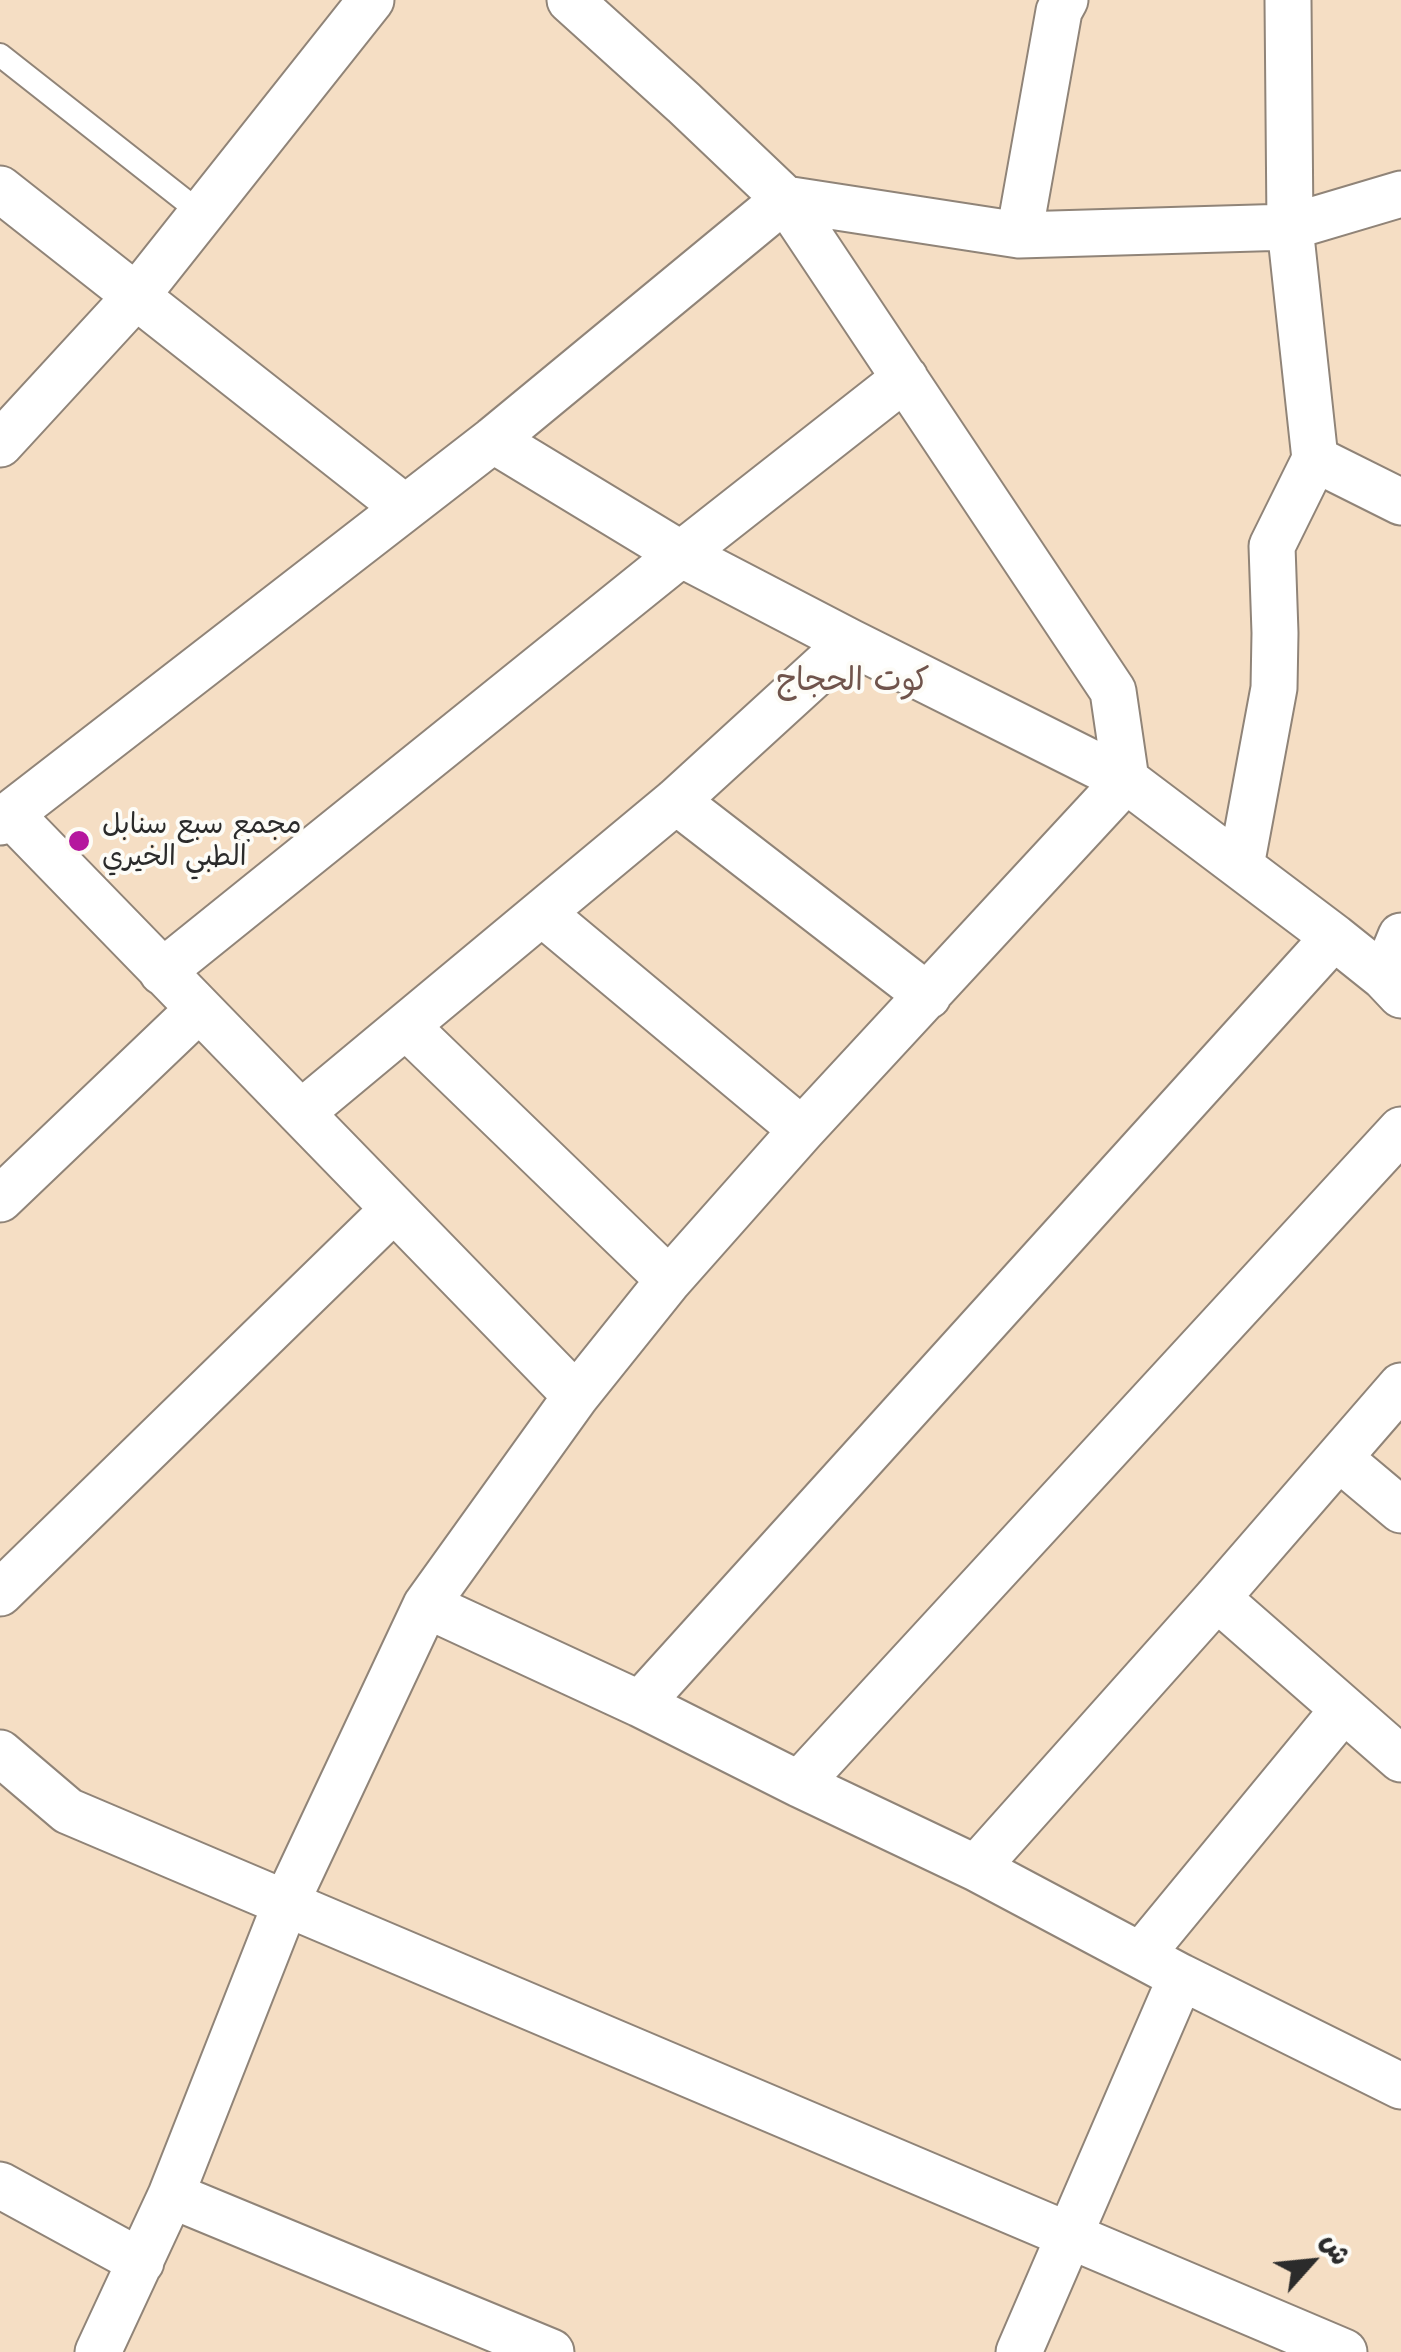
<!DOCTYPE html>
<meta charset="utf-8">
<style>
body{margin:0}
#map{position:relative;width:1401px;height:2352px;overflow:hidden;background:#f5dec4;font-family:"Playpen Sans","Playpen Sans Arabic",sans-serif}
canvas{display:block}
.north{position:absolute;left:1261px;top:2212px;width:100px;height:100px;-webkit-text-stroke:8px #fdfcf7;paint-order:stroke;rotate:63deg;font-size:28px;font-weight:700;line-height:40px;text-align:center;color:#2b2b2b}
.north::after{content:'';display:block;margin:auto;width:35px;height:45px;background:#2b2b2b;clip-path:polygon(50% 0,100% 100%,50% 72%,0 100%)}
</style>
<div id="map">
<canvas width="1401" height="2352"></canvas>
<div class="north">ش</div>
</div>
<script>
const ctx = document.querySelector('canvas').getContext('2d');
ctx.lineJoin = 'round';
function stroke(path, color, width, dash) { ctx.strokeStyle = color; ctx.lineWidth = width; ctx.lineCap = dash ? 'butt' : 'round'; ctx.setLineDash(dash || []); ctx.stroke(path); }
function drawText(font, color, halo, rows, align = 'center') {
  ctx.font = font + ' "Playpen Sans","Playpen Sans Arabic",sans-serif'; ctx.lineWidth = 8; ctx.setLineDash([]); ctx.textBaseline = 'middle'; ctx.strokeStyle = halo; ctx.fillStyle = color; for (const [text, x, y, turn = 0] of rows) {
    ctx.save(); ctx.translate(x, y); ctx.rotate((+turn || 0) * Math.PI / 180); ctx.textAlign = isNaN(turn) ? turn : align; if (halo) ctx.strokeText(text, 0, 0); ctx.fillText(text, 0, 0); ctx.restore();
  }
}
const lane = new Path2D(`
 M0,55L202,214`);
const street = new Path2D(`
 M1288,0L1290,227L1315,459L1401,502
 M0,189L404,507
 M1019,235L1059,11L1065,0
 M493,440L681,554L850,642L1126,780L1334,937L1384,977L1401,995
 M0,444L137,295L371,0
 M676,801L928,996
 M10,814L576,1396
 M0,822L493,440L785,199L1019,235L1290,227L1401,194
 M1241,866L1274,688L1275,633L1272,546L1315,459
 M542,913L802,1130
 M162,972L681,554L905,378
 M1384,977L1401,936
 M406,1026L669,1280
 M301,1113L676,801L850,642
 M0,1199L199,1009
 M1339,1458L1401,1510
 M0,1593L394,1209
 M1217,1598L1401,1759
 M426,1605L640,1704L799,1784L976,1868L1181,1977L1401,2086
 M640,1704L1334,937
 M0,1753L68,1811L1344,2352
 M799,1784L1401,1130
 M976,1868L1217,1598L1401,1386
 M1141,1955L1343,1710
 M0,2185L141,2262
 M171,2195L551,2352
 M98,2352L171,2195L286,1903L426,1605L576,1396L669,1280L802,1130L1126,780L1113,691L785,199L684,103L570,0
 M1019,2352L1181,1977`);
stroke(lane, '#908478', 26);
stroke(street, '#908478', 49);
stroke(lane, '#fff', 22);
stroke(street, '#fff', 45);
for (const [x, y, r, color] of [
 [79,841,12,"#b5179e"]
]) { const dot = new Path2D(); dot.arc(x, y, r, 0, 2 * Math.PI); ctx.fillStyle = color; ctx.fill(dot); stroke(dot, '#fdfcf7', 4); }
drawText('28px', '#2b2b2b', '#fdfcf7', [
 ["مجمع سبع سنابل",102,825],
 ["الطبي الخيري",102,857]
], 'left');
drawText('32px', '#70544c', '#fdfcf7', [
 ["كوت الحجاج",853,681]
]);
</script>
